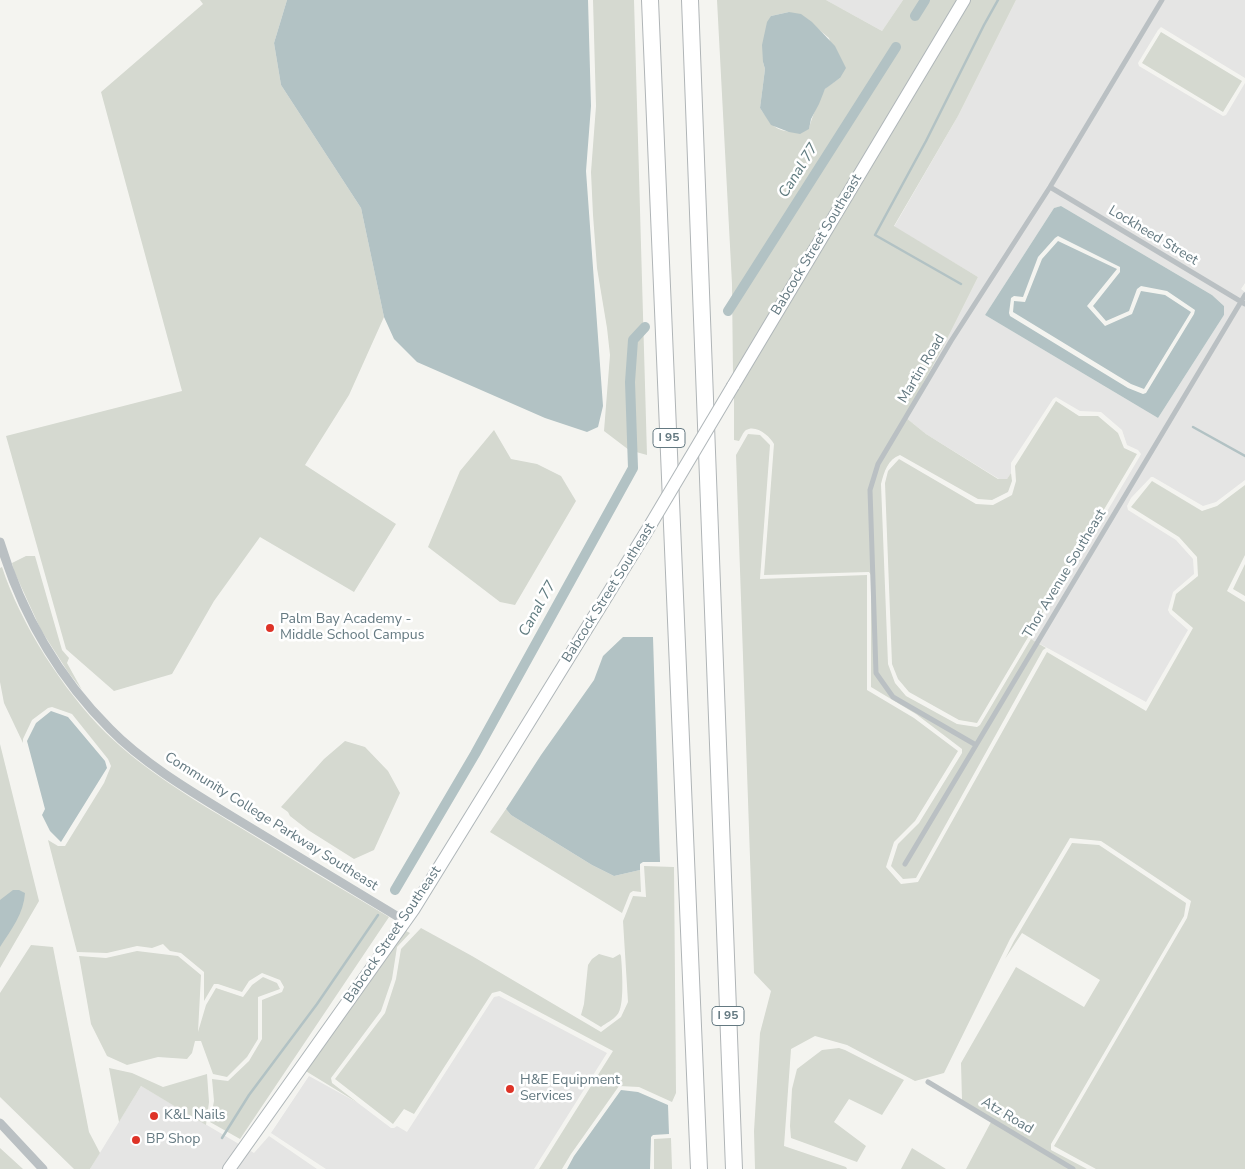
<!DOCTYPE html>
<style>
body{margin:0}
canvas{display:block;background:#f4f4f0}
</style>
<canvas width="1245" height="1169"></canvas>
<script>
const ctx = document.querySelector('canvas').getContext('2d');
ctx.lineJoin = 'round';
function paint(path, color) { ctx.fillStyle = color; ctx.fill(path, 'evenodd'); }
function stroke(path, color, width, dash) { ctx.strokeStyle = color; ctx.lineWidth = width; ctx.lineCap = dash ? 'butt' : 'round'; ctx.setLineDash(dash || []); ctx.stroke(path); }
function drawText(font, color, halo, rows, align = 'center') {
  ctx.font = font + ' "Nunito Sans",sans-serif'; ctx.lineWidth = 5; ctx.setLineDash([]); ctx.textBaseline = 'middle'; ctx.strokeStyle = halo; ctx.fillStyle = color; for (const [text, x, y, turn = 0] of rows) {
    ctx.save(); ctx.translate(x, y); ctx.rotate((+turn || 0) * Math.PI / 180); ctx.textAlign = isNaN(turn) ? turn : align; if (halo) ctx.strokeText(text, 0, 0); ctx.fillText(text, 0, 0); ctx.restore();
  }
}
paint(new Path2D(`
 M826,0H903L882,31Z
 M1016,0H1245V78L1161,27L1158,30L1138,63L1139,66L1223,116L1226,115L1245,83V283L1241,289L1245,292V480L1216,502L1203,506L1153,477H1151L1131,498L1127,506L1128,510L1176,540L1193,559L1194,574L1173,592L1168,610L1170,614L1188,630L1146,702L1031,639L1140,456L1141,454L1138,450L1127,445L1122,430L1101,412L1080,411L1056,397L1053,399L1011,463V473L1007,479H999L926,434L905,417L942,349L978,277L894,227L958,116ZM1061,206L1212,295L1224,306V315L1158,418L985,315L1054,208Z
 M499,996L607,1053L534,1169H326L271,1133L309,1076L358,1103L391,1128H394L397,1126L407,1132L494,997Z
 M141,1086L254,1153L269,1136L317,1169H90Z`), '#e5e5e4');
paint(new Path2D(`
 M200,0H287L274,43L281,85L361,208L384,317L349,395L305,465L396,524L354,592L260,537L214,601L172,674L114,691L66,649L6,436L182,391L101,92L203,4Z
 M593,0H634L647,455L629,450L604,431L610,355L607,328L597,268L593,215L591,172L596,106Z
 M717,0H826L882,31L903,0H958L733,377L732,284ZM789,12L817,28L829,38L840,78C836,81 830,84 826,88C822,92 810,122 809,129C780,134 776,132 760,108L765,69L763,62L771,16Z
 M970,0H1016L958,116L894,226L978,277L942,349L905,417L926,434L998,479H1007L1011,473L1012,481L1008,492L992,500L978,499L900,455C888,459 884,472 881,484L888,664L895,683L906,696L957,724L977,727L980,725L1031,639L1046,648L1043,650L916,878L903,879L891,866L898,844L919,823L962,753V749L916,714L871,687V575L869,572L764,575L774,444C770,436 756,424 746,430C743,432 741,438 739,441L734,440V395Z
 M1161,32L1242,81L1223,112L1142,63Z
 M1056,401L1079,416H1098L1118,433L1124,448L1137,454L977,723L959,720L909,692L898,679L892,664L885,483L888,471L899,459L976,504L993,505L1012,495L1016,481L1015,466Z
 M494,430L511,459L537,464L561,476L576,501L515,605L500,602L428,547L460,471Z
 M748,434L760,435L770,445L760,579L867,575V690L914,718L958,751L915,821L894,842L886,867L901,884L918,882L1047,652L1146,711L1193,628L1172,610L1176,594L1198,576L1197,557L1179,537L1131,507L1152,481L1202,511L1217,506L1245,485V555L1227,591L1245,602V1169H1096L1054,1146L1187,918L1191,901L1101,841L1070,838L1010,939L944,1073L915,1081L847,1045L815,1036L791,1049L784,1146L846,1167L847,1169H755L754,1131L760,1033L771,991L754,973L736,455Z
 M26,556H35L62,650L69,658L67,663L82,690L68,672L41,630L14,571L12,563Z
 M1245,564V596L1233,589Z
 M2,567C21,625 63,690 106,733C144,770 191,798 236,825C287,856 338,887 389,917L240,1139L210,1122L214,1101L212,1079L228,1081L249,1061L262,1039V1000L282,992L284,987L280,980L262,973L249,981L242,992L218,984H214L204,1001V972L181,953L170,951L163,944L152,948L137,946L107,953L77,952L48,840L58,846H65L104,783L111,766L108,759L72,714L52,707L48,708L32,720L23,739V743L4,703L0,682V568Z
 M345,741L365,747L388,771L400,793L374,850L354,859L308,830L290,816L288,812L281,807L324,759Z
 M0,744L39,901L0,968Z
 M506,809L511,815L592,865L614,876L640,870L641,892L633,891L630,893L622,913L490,832Z
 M1072,843L1099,845L1186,903L1184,916L1051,1144V1150L1087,1169H966L991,1122L962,1100L961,1063L1016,967L1084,1007L1100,980L1022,933L1005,959L1014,941Z
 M644,866L674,867L676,1093L672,1102L639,1087L619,1086L571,1154L562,1169H539L613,1051L500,991L492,993L414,1114L404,1109L393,1124L335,1079L385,1013L396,979L401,949L421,928L472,956L601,1032L621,1017L628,1002L623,921L633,896L646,897Z
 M404,930L410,933L397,947L392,979L381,1011L331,1078L332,1083L358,1103L304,1070Z
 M31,945L53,947L89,1132L100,1153L90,1169H74L0,1097V993Z
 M137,951L178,956L201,975L198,1032L206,1005L216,988L243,997L252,985L263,977L277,983L280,989L258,997V1039L247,1057L227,1077L213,1074L201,1041H195L192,1053L187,1059L158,1057L127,1065L107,1056L91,1024L79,956L106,958Z
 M599,954L613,958L620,954L621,956C622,969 625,1007 617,1015C613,1020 606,1023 601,1027L581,1015L584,1004L588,965L592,959Z
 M839,1048L845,1050L904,1080L882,1115L849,1099L834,1122L866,1146L857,1162L791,1138L790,1126L792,1089L797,1069L822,1050Z
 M109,1068L132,1073L163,1087L207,1074L209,1102L206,1125L141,1086L119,1122Z
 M671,1138L672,1169H654V1139Z
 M0,1148L23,1169H0Z
 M912,1148L946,1169H901Z`), '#d5d9d0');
paint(new Path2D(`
 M287,0H588L591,106L586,171L603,406L598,427L587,432L545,418L417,362L394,339L384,317L361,208L281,85L274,43Z
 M789,12L801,14L812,22L835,46L846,68L840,78L825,89L819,104L811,119L809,129L800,134L789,132L771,125L760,108L765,69L763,62L762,45L767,22L771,16Z
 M1061,206L1212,295L1224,306V315L1158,418L985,315L1054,208ZM1058,236L1120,267V272L1093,306L1106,321L1129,311L1137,289L1141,286L1167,291L1195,310L1194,314L1146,393L1143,394L1128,388L1010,316L1009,313L1011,298L1014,296L1023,297L1038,257L1055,238Z
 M1058,241L1117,269L1087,306L1105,326L1132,314L1141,291L1165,295L1191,312L1144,389L1131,384L1013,312L1014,301L1025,302L1042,259Z
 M623,637H653L660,862H643L640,864V870L614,876L592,865L511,815L506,809L541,755L594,680L603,656Z
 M51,711L68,717L105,761L107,768L61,842L50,831L42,815L45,809L27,741L36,723Z
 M13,890H19L25,893C24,913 11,930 0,947V900Z
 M621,1090L638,1092L668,1105L669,1134L653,1135L651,1137L650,1169H567L574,1156Z`), '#b2c2c4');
stroke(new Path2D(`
 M961,284L875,235L926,141L984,25L998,0
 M1193,427L1245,456
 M222,1138L249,1095L317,1004L378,915`), '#b2c2c4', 2.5);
stroke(new Path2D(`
 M915,16L925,0
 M728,311L896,47
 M395,890L475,754L633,468L630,382L633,340L645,327`), '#b2c2c4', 10);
const secondary = new Path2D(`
 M733,386L964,0
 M229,1169L413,910L645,534`);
const motorway = new Path2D(`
 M650,0L699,1169
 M690,0L734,1169`);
stroke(secondary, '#afb6b9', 14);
stroke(motorway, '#b0b5b7', 18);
stroke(new Path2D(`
 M1050,187L1245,304
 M976,745L893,697L876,673L870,490L878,464L951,341L1050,187L1162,0
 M905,864L1245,295
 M928,1082L1073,1169`), '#bac0c3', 5);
stroke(new Path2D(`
 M0,542C21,612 58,677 110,729C143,763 192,792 233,817C290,852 348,886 405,921
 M0,1123L43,1169`), '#bac0c3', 9);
stroke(secondary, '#fff', 12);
stroke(motorway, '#fff', 16);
const secondaryBridge = new Path2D(`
 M645,534L733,386`);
stroke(secondaryBridge, '#afb6b9', 14, []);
stroke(secondaryBridge, '#fff', 12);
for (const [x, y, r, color] of [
 [270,628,5,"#de3327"],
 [510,1089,5,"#de3327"],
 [154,1116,5,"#de3327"],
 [136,1140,5,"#de3327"]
]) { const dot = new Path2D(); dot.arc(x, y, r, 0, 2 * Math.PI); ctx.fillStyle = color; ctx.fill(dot); stroke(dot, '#fff', 2); }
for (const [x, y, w] of [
 [669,438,32],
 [728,1016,32]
]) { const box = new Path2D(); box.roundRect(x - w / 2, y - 9.5, w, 19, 4); ctx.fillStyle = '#fff'; ctx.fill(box); stroke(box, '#647981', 1); }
drawText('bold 12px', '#647981', null, [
 ["I 95",669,438],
 ["I 95",728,1016]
]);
drawText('14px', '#647981', '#fff', [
 ["Lockheed Street",1153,236,31],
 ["Babcock Street Southeast",817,245,-59],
 ["Martin Road",922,369,-59],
 ["Thor Avenue Southeast",1065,574,-59],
 ["Babcock Street Southeast",609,593,-58],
 ["Community College Parkway Southeast",271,822,32],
 ["Babcock Street Southeast",393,935,-56],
 ["Atz Road",1007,1116,31]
]);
drawText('14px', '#647981', '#fff', [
 ["Palm Bay Academy -",280,620],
 ["Middle School Campus",280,636],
 ["H&E Equipment",520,1081],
 ["Services",520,1097],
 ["K&L Nails",164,1116],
 ["BP Shop",146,1140]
], 'left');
drawText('italic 15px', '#5f7b7f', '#fff', [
 ["Canal 77",799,171,-58],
 ["Canal 77",538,609,-61]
]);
</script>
